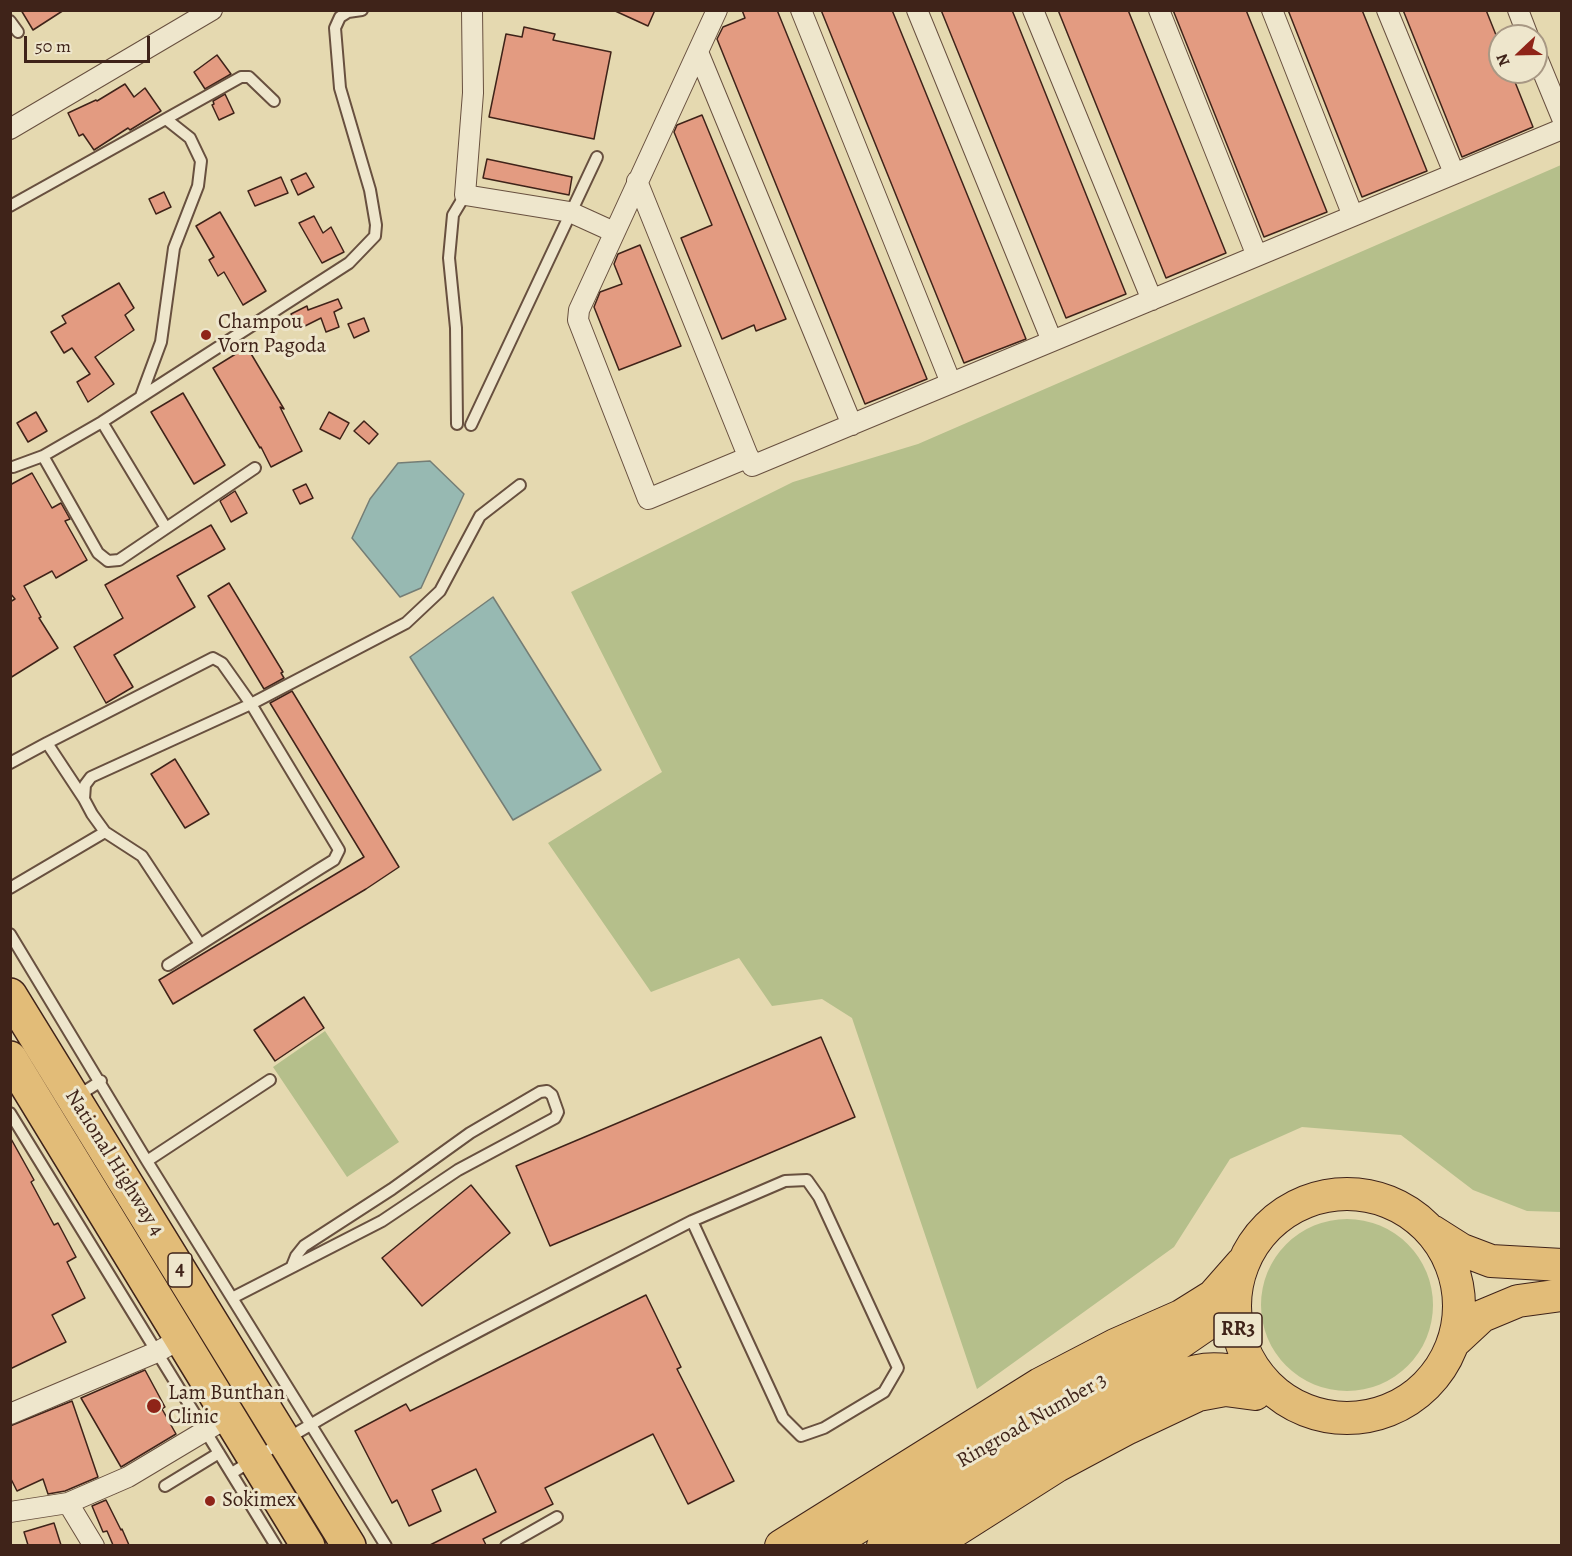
<!DOCTYPE html>
<style>
body{margin:0}
#map{position:relative;width:1572px;height:1556px;overflow:hidden;background:#e5d9b0;font-family:Alegreya,serif}
canvas{display:block}
.frame{position:absolute;inset:0;border:12px solid #3f2319;pointer-events:none}
.north{position:absolute;left:1488px;top:24px;width:60px;height:60px;box-sizing:border-box;background:#eee6cc;border:2px solid #a89884;border-radius:50%;rotate:248deg;font-size:16px;font-weight:700;line-height:24px;text-align:center;color:#3f2319}
.north::after{content:'';display:block;margin:auto;width:21px;height:27px;background:#8f2418;clip-path:polygon(50% 0,100% 100%,50% 72%,0 100%)}
.scale{position:absolute;left:24px;top:36px;width:126px;height:27px;box-sizing:border-box;border:3px solid #3f2319;border-top:0;padding-left:8px;font-size:18px;line-height:21px;white-space:nowrap;color:#3f2319;-webkit-text-stroke:4px #eee6cc;paint-order:stroke}
</style>
<div id="map">
<canvas width="1572" height="1556"></canvas>
<div class="frame"></div>
<div class="north">N</div>
<div class="scale">50 m</div>
</div>
<script>
const ctx = document.querySelector('canvas').getContext('2d');
ctx.lineJoin = 'round';
function paint(path, color) { ctx.fillStyle = color; ctx.fill(path, 'evenodd'); }
function stroke(path, color, width, dash) { ctx.strokeStyle = color; ctx.lineWidth = width; ctx.lineCap = dash ? 'butt' : 'round'; ctx.setLineDash(dash || []); ctx.stroke(path); }
function drawText(font, color, halo, rows, align = 'center') {
  ctx.font = font + ' Alegreya,serif'; ctx.lineWidth = 6; ctx.setLineDash([]); ctx.textBaseline = 'middle'; ctx.strokeStyle = halo; ctx.fillStyle = color; for (const [text, x, y, turn = 0] of rows) {
    ctx.save(); ctx.translate(x, y); ctx.rotate((+turn || 0) * Math.PI / 180); ctx.textAlign = isNaN(turn) ? turn : align; if (halo) ctx.strokeText(text, 0, 0); ctx.fillText(text, 0, 0); ctx.restore();
  }
}
paint(new Path2D(`
 M1561,165V1212L1527,1211L1473,1190L1401,1135L1302,1127L1230,1159L1174,1247L977,1389L852,1018L822,999L772,1006L739,958L651,992L548,843L662,772L571,592L793,482L918,444Z
 M325,1031L399,1142L347,1177L273,1067Z
 M1261 1305a86 86 0 1 1 172 0a86 86 0 1 1-172 0Z`), '#b5bf8b');
const water = new Path2D(`
 M430,461L464,494L421,588L400,597L352,538L370,499L398,463Z
 M493,597L601,770L513,820L410,657Z`);
paint(water, '#97b9b2');
stroke(water, '#747d75', 1.5);
const building = new Path2D(`
 M21,10H64L33,30Z
 M613,10H655L648,26Z
 M742,10H777L927,379L865,404L717,39L723,27L745,18Z
 M821,10H892L1026,339L964,363Z
 M941,10H1012L1126,294L1066,318Z
 M1058,10H1128L1226,253L1166,278Z
 M1173,10H1246L1327,212L1264,237Z
 M1288,10H1362L1427,171L1362,197Z
 M1403,10H1486L1500,45V72H1511L1533,127L1462,157Z
 M524,27L555,34L553,40L611,52L594,139L489,117L506,34L522,37Z
 M217,55L231,74L205,89L194,72Z
 M125,84L134,97L145,88L161,111L130,130L128,128L94,150L83,134L79,136L68,113L96,100L97,101Z
 M225,94L234,113L219,120L212,105L214,104L213,101Z
 M702,115L786,319L756,331L754,325L722,339L681,238L712,225L674,132L677,125Z
 M487,159L572,177L569,195L483,178Z
 M306,173L314,187L298,195L291,180Z
 M281,177L288,193L255,206L248,191Z
 M164,192L171,207L156,214L149,199Z
 M220,212L266,291L243,305L224,272L218,276L209,260L214,257L196,226Z
 M314,216L323,233L331,227L344,252L322,263L299,223Z
 M640,245L681,346L619,370L594,307L600,292L622,284L614,264L618,254Z
 M119,283L134,308L125,315L134,330L95,357L114,384L88,402L77,382L90,374L72,348L64,353L51,332L66,323L62,316Z
 M338,299L342,308L334,312L339,327L326,332L321,318L299,329L291,314L307,306L308,310Z
 M364,318L369,331L354,338L348,324Z
 M247,347L284,409L280,407L302,451L271,467L261,447L260,448L213,368Z
 M183,393L225,465L194,484L151,412Z
 M36,412L47,431L28,442L17,423Z
 M329,412L349,423L340,439L320,429Z
 M364,421L378,434L369,444L354,431Z
 M32,473L52,508L61,503L70,519L65,521L87,560L56,578L52,571L24,586L41,617L39,618L58,648L10,678V602L15,599L10,593V485Z
 M306,484L313,498L300,504L293,490Z
 M235,491L247,513L231,522L220,501Z
 M211,525L225,549L177,576L195,607L114,655L133,687L106,703L74,647L123,618L105,585Z
 M229,583L283,672L281,673L284,678L264,689L208,596Z
 M292,691L399,867L366,889L173,1004L159,980L364,857L270,703Z
 M175,759L209,814L185,828L151,774Z
 M304,997L324,1028L275,1061L254,1030Z
 M821,1037L855,1117L550,1246L516,1166Z
 M10,1137L34,1180L31,1182L54,1225L58,1223L76,1257L67,1262L85,1298L52,1315L66,1342L10,1369Z
 M471,1185L510,1233L422,1306L382,1258Z
 M646,1295L681,1367L677,1369L734,1481L688,1504L653,1434L545,1488L553,1504L483,1539L486,1545H430L496,1512L476,1469L432,1490L441,1511L409,1526L397,1500L392,1503L355,1431L406,1404L410,1411Z
 M145,1370L165,1407L162,1409L176,1434L121,1467L81,1398Z
 M72,1401L98,1477L65,1491L48,1494L43,1479L17,1491L10,1477V1426Z
 M106,1500L121,1530L122,1529L129,1545H113L107,1531L103,1532L92,1506Z
 M54,1523L61,1545H28L24,1532Z`);
paint(building, '#e39b81');
stroke(building, '#3f2319', 1.5);
const service = new Path2D(`
 M10,21L18,32
 M10,206L241,77H249L274,101
 M141,396L161,342L174,248L198,186L201,161L190,138L166,119
 M102,422L166,528
 M457,424L456,328L449,258L453,215L465,195
 M471,425L597,157
 M43,456L102,422L349,263L375,236L376,225L370,190L340,88L335,28L340,17L348,12L362,10
 M13,467L43,456L98,553L108,561L119,560L255,468
 M47,743L84,799
 M10,763L47,743L213,658L222,663L251,704L339,850L334,860L321,868L168,965
 M10,888L105,832
 M10,934L147,1161L386,1546
 M200,944L142,856L105,832L92,814L84,799L85,785L91,777L251,704L406,623L440,591L480,516L520,485
 M76,1097L101,1081
 M10,1113L276,1546
 M147,1161L270,1080
 M232,1298L382,1221L458,1170L555,1118L558,1112L552,1095L547,1091L540,1092L470,1133L392,1189L304,1246L296,1256L292,1266
 M232,1473C379,1379 537,1301 692,1221L783,1418L801,1436L824,1428L884,1392L898,1368L819,1197L807,1180L785,1181L692,1221
 M165,1486L219,1453
 M506,1546L557,1517`);
const minor = new Path2D(`
 M472,10L473,93L465,195L570,212L614,232
 M717,10L579,310L578,320L648,499L749,457
 M801,10L951,383
 M917,10L1052,341
 M1033,10L1152,300
 M1159,10L1257,256
 M1272,10L1353,216
 M1387,10L1454,173
 M1518,10L1528,36
 M698,52L852,425
 M1536,55L1562,118
 M10,129L212,10
 M637,181L752,466L1562,129
 M10,1414L157,1352L182,1338
 M68,1503L128,1477L230,1416
 M10,1512L68,1503L94,1546`);
const primary = new Path2D(`
 M1235 1306a112 112 0 1 1 224 0a112 112 0 1 1-224 0Z
 M1432,1231L1462,1250L1491,1261L1562,1265
 M1454,1342L1482,1316L1518,1301L1562,1295
 M781,1546L1040,1384L1115,1345L1181,1316L1213,1296L1242,1263
 M828,1546L1037,1416L1107,1377L1175,1346L1207,1324L1221,1311
 M883,1546C965,1494 1046,1437 1134,1397C1154,1388 1176,1376 1197,1371C1218,1366 1241,1372 1260,1378
 M931,1546L1057,1466L1128,1428L1198,1395L1225,1390L1255,1394`);
const trunk = new Path2D(`
 M10,995L349,1546
 M10,1058L308,1546`);
stroke(service, '#68503f', 14);
stroke(minor, '#68503f', 22);
stroke(primary, '#3f2319', 34);
stroke(trunk, '#3f2319', 36);
stroke(service, '#eee6cc', 10);
stroke(minor, '#eee6cc', 20);
stroke(primary, '#e2bc78', 32);
stroke(trunk, '#e2bc78', 33);
for (const [x, y, r, color] of [
 [206,335,6,"#8f2418"],
 [154,1406,8,"#8f2418"],
 [210,1501,6,"#8f2418"]
]) { const dot = new Path2D(); dot.arc(x, y, r, 0, 2 * Math.PI); ctx.fillStyle = color; ctx.fill(dot); stroke(dot, '#eee6cc', 2); }
for (const [x, y, w] of [
 [180,1270,24],
 [1238,1330,48]
]) { const box = new Path2D(); box.roundRect(x - w / 2, y - 17, w, 34, 4.5); ctx.fillStyle = '#eee6cc'; ctx.fill(box); stroke(box, '#3f2319', 1.5); }
drawText('bold 20px', '#3f2319', null, [
 ["4",180,1270],
 ["RR3",1238,1330]
]);
drawText('21px', '#3f2319', '#eee6cc', [
 ["Champou",218,323],
 ["Vorn Pagoda",218,347],
 ["Lam Bunthan",168,1394],
 ["Clinic",168,1418],
 ["Sokimex",222,1501]
], 'left');
drawText('21px', '#3f2319', '#eee6cc', [
 ["National Highway 4",114,1163,58],
 ["Ringroad Number 3",1032,1421,-30]
]);
</script>
